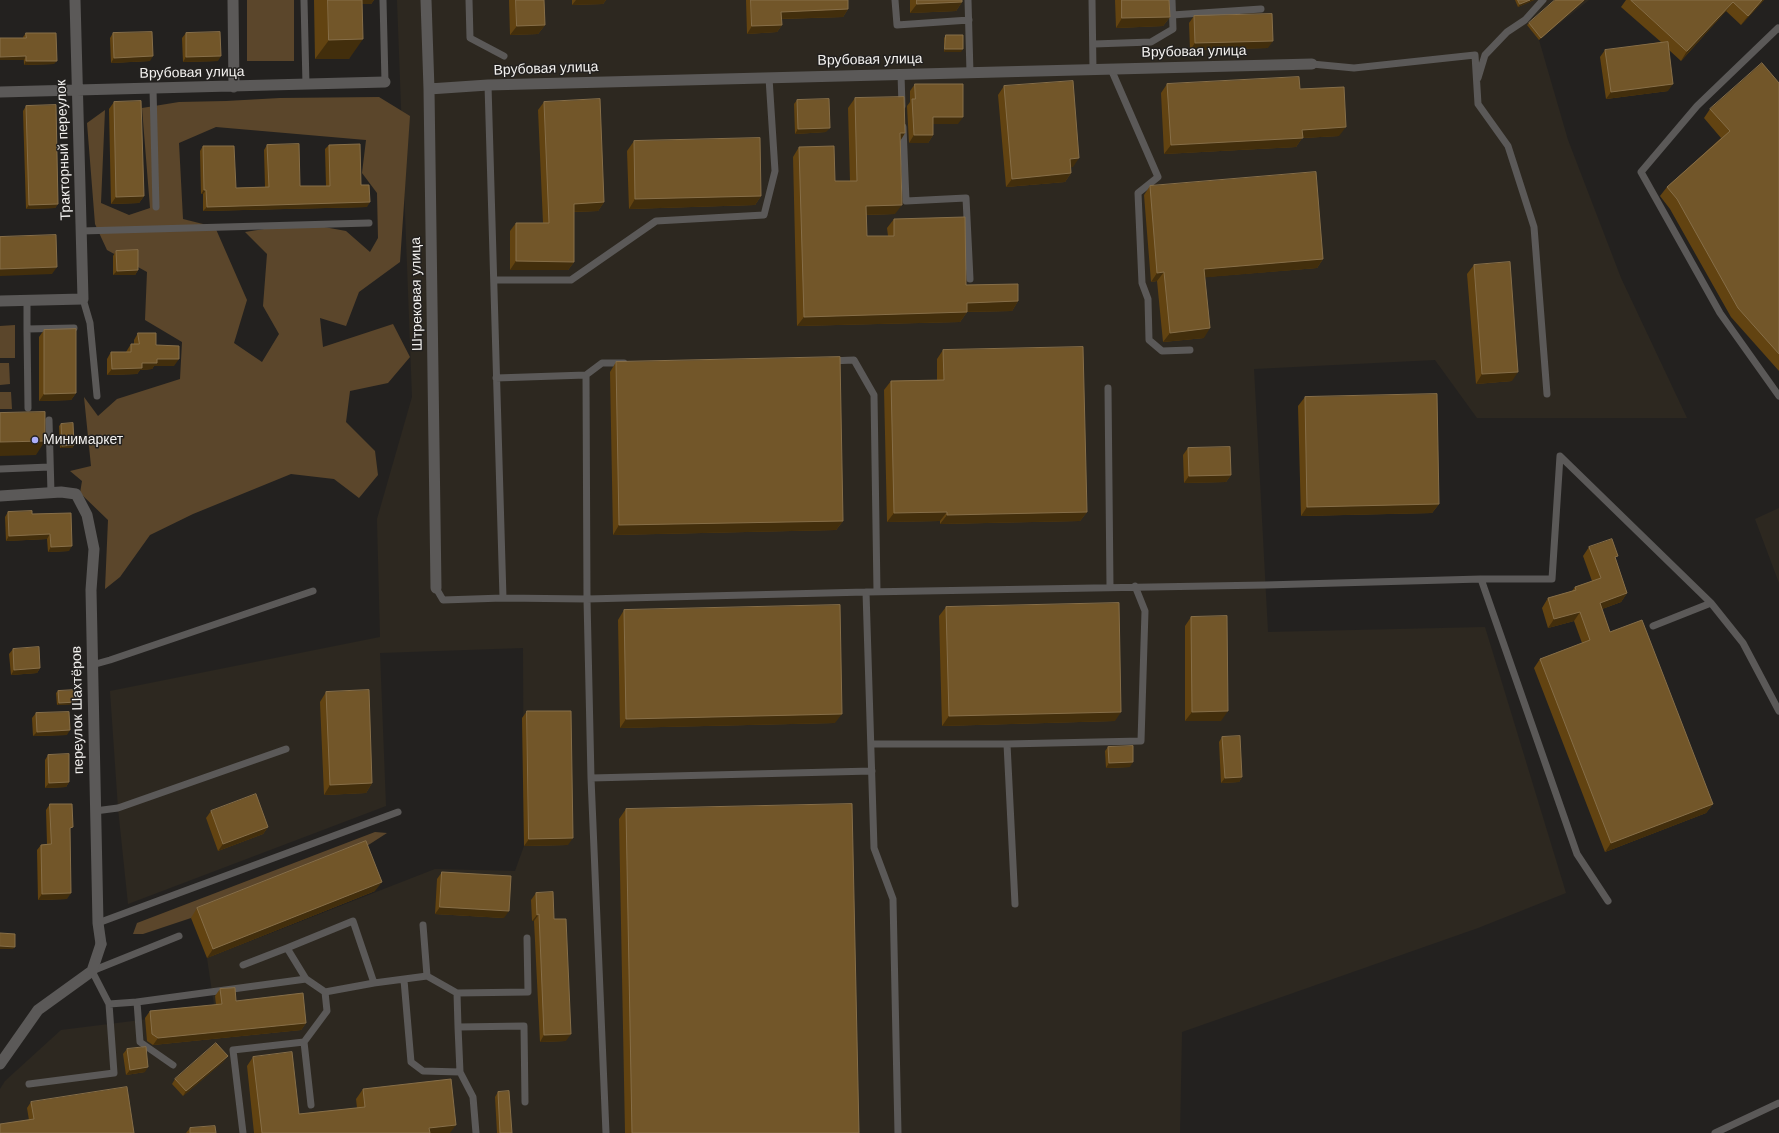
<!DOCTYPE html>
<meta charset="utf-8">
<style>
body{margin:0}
canvas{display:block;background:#23211f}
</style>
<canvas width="1779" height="1133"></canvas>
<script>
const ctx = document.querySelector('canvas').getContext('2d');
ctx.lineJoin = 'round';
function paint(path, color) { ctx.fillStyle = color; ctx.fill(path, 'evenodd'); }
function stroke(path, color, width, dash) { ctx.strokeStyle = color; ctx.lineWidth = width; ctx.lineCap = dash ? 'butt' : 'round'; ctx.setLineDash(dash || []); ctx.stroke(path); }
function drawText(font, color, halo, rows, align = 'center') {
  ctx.font = font + ' Helvetica,sans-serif'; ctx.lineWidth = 3; ctx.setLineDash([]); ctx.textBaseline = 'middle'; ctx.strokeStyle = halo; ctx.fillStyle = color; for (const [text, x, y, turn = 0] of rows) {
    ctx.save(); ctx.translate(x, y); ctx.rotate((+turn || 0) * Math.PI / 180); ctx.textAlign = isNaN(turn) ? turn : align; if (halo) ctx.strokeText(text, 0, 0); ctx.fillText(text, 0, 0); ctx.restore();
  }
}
paint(new Path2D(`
 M397,0H1589L1539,40L1568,140L1621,278L1687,418H1477L1435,360L1254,369L1268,632L1485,627L1566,893L1478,928L1182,1032L1180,1133H0V1089L5,1081L61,1030L205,1012L216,1018L207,958L435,869L515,871L524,846L523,648L380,653L386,806L128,904L118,808L110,691L380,637L377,519L412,397Z
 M1779,508V583L1755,519Z`), '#2d2820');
paint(new Path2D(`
 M247,0H294V61H247Z
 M379,97L410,116L400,262L359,292L346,326L320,318L323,347L393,324L410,357L388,383L350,391L346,422L375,451L378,475L359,498L334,479L291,474L193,514L150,535L120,577L105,589L108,520L80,493L82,481L70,471L91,466L84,397L98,416L117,399L180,379L182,342L145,320L147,272L107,250L95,224L87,123L105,110L101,203L129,215L150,208L142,108L179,102L226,101L280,98ZM216,127L366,140L362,173L377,193L378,238L370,252L346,231L302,223L245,232L267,254L263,306L279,334L262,362L234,343L247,300L215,227L183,219L179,143Z
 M15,325V358H0V326Z
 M0,363H9L10,384L0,385Z
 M0,392H11L12,409H0Z
 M375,832L387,833L359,851L191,918L143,934H133L137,923Z`), '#5b462b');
stroke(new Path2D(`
 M304,0L306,85
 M383,0L385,82
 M469,0L470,38L504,56
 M895,0L897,25L969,20
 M968,0L970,73
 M1092,0L1093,70
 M1172,15L1261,9
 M1779,29L1778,28L1697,106L1641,172L1720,313L1779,396
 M1094,44L1151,42L1173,29L1172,0
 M1312,64L1354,68L1475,55L1478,104L1508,146L1534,227L1547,394
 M1111,69L1158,177L1138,193L1142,283L1148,299L1149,340L1162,351L1190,350
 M901,74L902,106
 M1478,78L1485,55L1507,32L1525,20L1543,0
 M488,85L503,598
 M153,89L156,207
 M903,127L906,201L966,198L970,279
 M81,231L369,223
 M494,280H571L656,221L764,215L775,171L769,78
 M83,299L90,323L97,396
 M27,301V329L74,328
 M27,329L28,408
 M830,361L854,360L874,395L877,592
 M586,375L602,363H624
 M496,378L586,375L587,599L591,778L606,1133
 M1108,388L1110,587
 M49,420L51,493
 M0,469L50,467
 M436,588L443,600L503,598L587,599L866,592L1265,585L1481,579
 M866,592L874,848L893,899L898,1133
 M1653,626L1711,603
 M92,665L110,660L313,591
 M871,744H1007L1141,741L1145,611L1135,586
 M1007,744L1015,904
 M591,778L872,771
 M95,811L118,808L286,749
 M1608,901L1577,854L1481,579H1552L1560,456L1711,603L1743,643L1779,711
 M98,923L398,812
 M287,948L353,921L374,983L427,976L423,925
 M243,965L287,948L306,979L325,992L327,1011L304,1042
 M427,976L457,993
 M404,980L411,1062L423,1071L460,1072L458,1027
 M325,992L374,983
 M137,1002L306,979
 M109,1004L137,1002L140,1042L173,1065
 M460,1072L473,1097L476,1133
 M29,1084L114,1073L109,1004L92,971L179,936
 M525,1102L524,1026L458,1027L457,993L528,992L527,938
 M243,1133L233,1050L304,1042L311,1105
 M1715,1133L1779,1103`), '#5b5958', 7);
stroke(new Path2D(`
 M233,0L234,87
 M426,0L429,89L436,588
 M429,89L488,85L1312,64
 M0,92L385,82
 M0,301L83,299L75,0
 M0,496L61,492L76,494L87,515L94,549L91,590L98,923L101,944`), '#5b5958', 11);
stroke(new Path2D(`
 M0,1064L38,1010L92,971L101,944`), '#5b5958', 11);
paint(new Path2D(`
 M314,0H374L371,4H362L349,59H315Z
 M509,0H544L545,25L538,34L510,35Z
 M572,0H606L603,4L572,5Z
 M746,0H848V9L843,17L781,19L782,25L777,32L747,34Z
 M910,0H962V2L956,11L910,13Z
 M1115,0H1169L1170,17L1163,26L1116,28Z
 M1515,0H1534L1518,7Z
 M1585,0L1539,40L1527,25L1529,23Z
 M1626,0H1764L1741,25L1726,11L1681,61L1669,50L1668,91L1606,99L1600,57L1605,50L1661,42L1621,7Z
 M1194,16L1268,48L1190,50L1189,23Z
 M26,33L54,64L24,65L23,37Z
 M113,33L150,61L111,63L110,38Z
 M186,33L218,61L183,62L182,38Z
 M946,35L961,52H944V38Z
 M1779,83V371L1731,317L1670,209L1660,196L1667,187L1721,138L1704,118L1710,109Z
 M915,84L958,124H933V135L928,143H909L907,106L910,102V91Z
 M1167,84L1300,89L1339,136L1302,138L1296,147L1164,154L1161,93Z
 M1004,86L1073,167H1071V173L1065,182L1006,187L998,95Z
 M855,98L905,133L900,140L895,214L866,215L867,236H888L887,228L894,219L966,285L1018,301L1012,311L967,312L960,322L797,326L793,157L799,147L835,181H850L848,108Z
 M797,100L826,132L795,134L794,104Z
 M114,102L144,196L139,203L111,204L109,109Z
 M544,102L604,202L598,211L574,212V262L568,270H510V231L516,223H543L538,110Z
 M26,106L58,204L55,208L26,209L23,111Z
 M634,141L761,196L755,205L629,209L627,151Z
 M267,145L300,186H326L325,149L329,145L361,185L367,207L203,211V194H201L200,151L203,146L236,188L265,187L264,150Z
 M1150,186L1323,259L1317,268L1205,277L1204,338L1163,342L1157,281L1151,282L1144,195Z
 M116,251L138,270L135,275H113V256Z
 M1474,265L1512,381L1476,384L1467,274Z
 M44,330L76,393L71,400L39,401V337Z
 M138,333L156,345L174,366H154L152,369L140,370L137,374L107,375V359L111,352H126L131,344H134V340Z
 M943,350L1087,512L1080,521L940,524V521L887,522L884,390L891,381L937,380V359Z
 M616,362L843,521L836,530L613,535L610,372Z
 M1305,397L1439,504L1432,513L1301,516L1298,406Z
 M61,424L74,445L72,448H60L59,426Z
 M1188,448L1231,475L1226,482L1184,483L1183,455Z
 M8,512L32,514L69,551L48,552L47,539L6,541L5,517Z
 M1589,547L1616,560L1627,593L1621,602L1602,609L1610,632L1713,804L1706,813L1605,852L1534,668L1540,659L1582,643L1574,621L1548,628L1542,608L1548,598L1572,591L1575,587L1592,581L1583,556Z
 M946,607L1115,721L942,726L939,616Z
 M624,610L835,723L620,728L618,620Z
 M1191,617L1221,721H1185V626Z
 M13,649L40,668L37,673L11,675L9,654Z
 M58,691L75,704L57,705L56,693Z
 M326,692L372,783L366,793L324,795L320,702Z
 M527,711L568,845L524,846L522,718Z
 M36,713L67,735L33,736L32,718Z
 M1222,737L1242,777L1239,782L1221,783L1219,742Z
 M1108,747L1130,767L1106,768L1105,751Z
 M48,755L69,782L66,787L45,788V760Z
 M50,804L70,831L67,899L38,900L37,850L41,845L47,844L46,810Z
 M626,809L859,1133H625L619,819Z
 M211,811L268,827L263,834L218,851L206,818Z
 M442,872L504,918L435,914L437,879Z
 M375,891L207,958L191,918L197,908Z
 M536,893L554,919L566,1041L540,1042L534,921H532L531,900Z
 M220,989L236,1001L306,1023L301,1030L153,1045L147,1041L145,1018L150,1011L216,1005L215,996Z
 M127,1049L145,1072L126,1075L123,1054Z
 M253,1057L299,1114L357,1108L356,1099L363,1089L450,1133H254L247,1066Z
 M224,1061L183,1096L172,1084L175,1079Z
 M498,1092L512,1133H497L495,1097Z
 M31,1102L134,1133L29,1120L27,1108Z
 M190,1128L216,1133H186Z`), '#624311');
paint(new Path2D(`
 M351,0H374L371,4H348Z
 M576,0H606L603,4L572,5Z
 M1530,0H1534L1518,7L1520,4Z
 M1584,0H1585L1539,40L1541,38Z
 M1762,0H1764L1741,25L1748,16Z
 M962,2L956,11L910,13L917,4Z
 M1733,2L1726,11L1681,61L1687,51Z
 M848,9L843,17L776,19L781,12Z
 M1170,17L1163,26L1116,28L1122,18Z
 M545,25L538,34L510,35L517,26Z
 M782,25L777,32L747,34L752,26Z
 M363,39L349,59H315L329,40Z
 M1273,41L1268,48L1190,50L1195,43Z
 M945,49H963L961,52H944Z
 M26,56L24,60H0V57Z
 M153,56L150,61L111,63L114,58Z
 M221,56L218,61L183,62L186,57Z
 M26,61H57L54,64L24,65Z
 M1673,84L1668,91L1606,99L1611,92Z
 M933,117H963L958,124H928Z
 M1346,127L1339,136L1302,138L1296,147L1164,154L1171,145L1302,130Z
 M830,128L826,132L795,134L798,129Z
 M900,133H905L899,143Z
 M914,135H933L928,143H909Z
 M1079,158L1073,167L1064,168L1070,159Z
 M1071,173L1065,182L1006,187L1012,179Z
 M204,190H206L203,194H201Z
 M144,196L139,203L111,204L116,197Z
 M761,196L755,205L629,209L635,199Z
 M370,202L367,207L203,211L207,207Z
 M604,202L598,211L568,212L574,204Z
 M58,204L55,208L26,209L29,205Z
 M902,205L895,214L860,215L866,206Z
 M1323,259L1317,268L1198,278L1204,269Z
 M516,261L574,262L568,270H510Z
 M57,267L52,274L0,276V269Z
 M138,270L135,275H113L117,271Z
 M1164,272L1157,281L1151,282L1157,273Z
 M1018,301L1012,311L960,312L967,303Z
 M967,312L960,322L797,326L804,317Z
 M1210,328L1204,338L1163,342L1170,333Z
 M157,359H179L174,366H154L152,369L140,370L137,374L107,375L112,369L142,363Z
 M1518,372L1512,381L1476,384L1482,374Z
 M76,393L71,400L39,401L44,394Z
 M45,441L36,455L0,456V442Z
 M74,445L72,448H60L62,446Z
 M1231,475L1226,482L1184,483L1189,476Z
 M1439,504L1432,513L1301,516L1307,507Z
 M947,512L940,521L887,522L894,513Z
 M1087,512L1080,521L940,524L947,515Z
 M843,521L836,530L613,535L619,525Z
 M50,534L47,539L6,541L9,536Z
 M72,546L69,551L48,552L51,547Z
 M1627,593L1621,602L1594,612L1600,603Z
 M1580,612L1574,621L1548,628L1554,619Z
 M40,668L37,673L11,675L14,670Z
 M77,702L75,704L57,705L59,703Z
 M1228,711L1221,721H1185L1192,712Z
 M1121,712L1115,721L942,726L949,716Z
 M842,714L835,723L620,728L626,719Z
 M70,730L67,735L33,736L37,732Z
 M1133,762L1130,767L1106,768L1109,763Z
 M1242,777L1239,782L1221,783L1225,778Z
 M69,782L66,787L45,788L49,783Z
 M372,783L366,793L324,795L330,785Z
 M1713,804L1706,813L1605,852L1611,843Z
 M268,827L263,834L218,851L223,844Z
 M573,838L568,845L524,846L529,839Z
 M382,882L375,891L207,958L213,949Z
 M71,893L67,899L38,900L42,894Z
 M440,907L509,911L504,918L435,914Z
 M539,914L534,921H532L537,915Z
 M0,946L15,947L13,949H0Z
 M306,1023L301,1030L153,1045L158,1038Z
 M571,1034L566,1041L540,1042L544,1035Z
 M228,1056L224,1061L183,1096L186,1091Z
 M148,1067L145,1072L126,1075L130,1070Z
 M456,1125L450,1133H425L429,1128Z`), '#422e0c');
const building = new Path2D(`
 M328,0H362L363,39L329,40Z
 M516,0H544L545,25L517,26Z
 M751,0H848V9L781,12L782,25L752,26Z
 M917,0H962V2L917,4Z
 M1122,0H1169L1170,17L1122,18Z
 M1518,0H1530L1520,4Z
 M1555,0H1584L1541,38L1529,23Z
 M1631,0H1762L1748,16L1733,2L1687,51Z
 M1272,14L1273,41L1195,43L1194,16Z
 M152,32L153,56L114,58L113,33Z
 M220,32L221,56L186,57V33Z
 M26,33H56L57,61H26V56L0,57V38H26Z
 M946,35H963V49H945Z
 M1668,42L1673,84L1611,92L1605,50Z
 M1762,63L1779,83V354L1738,308L1677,199L1667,187L1730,131L1710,109Z
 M1299,77L1300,89L1344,87L1346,127L1302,130L1303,138L1171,145L1167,84Z
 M1073,81L1079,158L1070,159L1071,173L1012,179L1004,86Z
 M915,84H963V117H933V135H914L912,99H915Z
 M904,97L905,133H900L902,205L866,206L867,236H894V219L965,217L966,285L1018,284V301L967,303V312L804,317L799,147L834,146L835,181H857L855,98Z
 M600,99L604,202L574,204V262L516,261V223H549L544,102Z
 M829,99L830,128L798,129L797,100Z
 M141,101L144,196L116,197L114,102Z
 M56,105L58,204L29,205L26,106Z
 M760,138L761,196L635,199L634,141Z
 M299,144L300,186H330L329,145L360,144L361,185H369L370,202L207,207L206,190H204L203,146H234L236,188L269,187L267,145Z
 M1316,172L1323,259L1204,269L1210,328L1170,333L1164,272L1157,273L1150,186Z
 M56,235L57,267L0,269V237Z
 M138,250V270L117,271L116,251Z
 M1510,262L1518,372L1482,374L1474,265Z
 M76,329V393L44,394V330Z
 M138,333H156V345L179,346V359H157V363H142V368L112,369L111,352H131V344H139Z
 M1083,347L1087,512L947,515V512L894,513L891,381L944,380L943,350Z
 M840,357L843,521L619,525L616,362Z
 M1437,394L1439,504L1307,507L1305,397Z
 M45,412V441L0,442V413Z
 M73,423L74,445L62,446L61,424Z
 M1230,447L1231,475L1189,476L1188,448Z
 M32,511V514L71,513L72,546L51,547L50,534L9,536L8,512Z
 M1612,539L1618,556L1615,557L1627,593L1600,603L1610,632L1642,620L1713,804L1611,843L1540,659L1590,640L1580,612L1554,619L1548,598L1576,590L1575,587L1601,578L1589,547Z
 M1119,603L1121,712L949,716L946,607Z
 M840,605L842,714L626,719L624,610Z
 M1227,616L1228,711L1192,712L1191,617Z
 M39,647L40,668L14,670L13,649Z
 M76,690L77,702L59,703L58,691Z
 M369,690L372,783L330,785L326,692Z
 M527,711H571L573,838L529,839Z
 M69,712L70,730L37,732L36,713Z
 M1240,736L1242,777L1225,778L1222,737Z
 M1133,746V762L1109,763L1108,747Z
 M69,754V782L49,783L48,755Z
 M256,794L268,827L223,844L211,811Z
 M50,804H72L73,827L70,828L71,893L42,894L41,845L51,844Z
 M852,804L859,1133H632L626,809Z
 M366,841L382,882L213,949L197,908Z
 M442,872L511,876L509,911L440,907Z
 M553,892L554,919H566L571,1034L544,1035L539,914L537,915L536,893Z
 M0,933L15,934V947L0,946Z
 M235,988L236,1001L303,993L306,1023L158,1038L152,1034L150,1011L222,1004L220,989Z
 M216,1043L228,1056L186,1091L175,1079Z
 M146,1047L148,1067L130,1070L127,1049Z
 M292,1052L299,1114L365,1107L363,1089L451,1079L456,1125L429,1128L430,1133H262L253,1057Z
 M127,1087L134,1133H0V1124L34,1119L31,1102Z
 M509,1091L512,1133H500L498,1092Z
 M215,1126L216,1133H190V1128Z`);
paint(building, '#725629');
stroke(building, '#866e48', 1);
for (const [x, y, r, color] of [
 [35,440,4,"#adaffb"]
]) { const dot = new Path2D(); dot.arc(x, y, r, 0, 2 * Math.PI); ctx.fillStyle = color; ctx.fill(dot); stroke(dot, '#23211f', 1.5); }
drawText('14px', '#f3f1ef', '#23211f', [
 ["Врубовая улица",1194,52,-1],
 ["Врубовая улица",870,60,-1],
 ["Врубовая улица",546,69,-2],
 ["Врубовая улица",192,73,-1],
 ["Тракторный переулок",64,150,-92],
 ["Штрековая улица",417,294,-91],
 ["переулок Шахтёров",78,710,-91]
]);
drawText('14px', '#f3f1ef', '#23211f', [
 ["Минимаркет",43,440]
], 'left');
</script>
